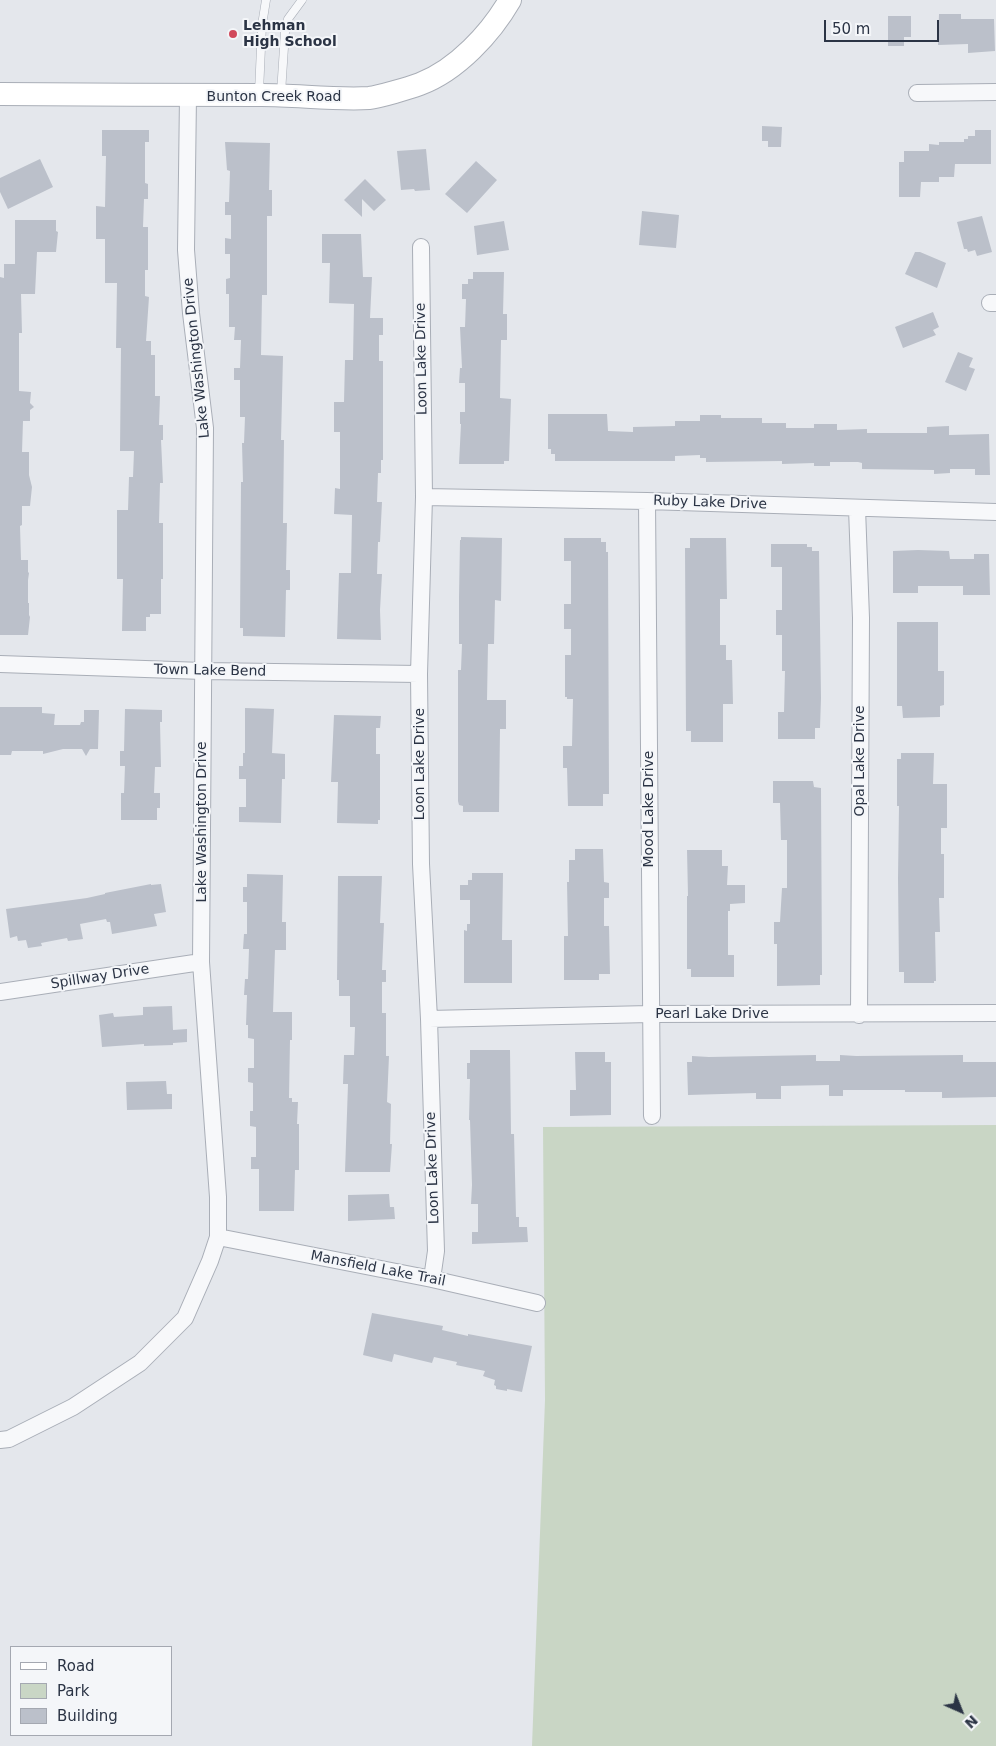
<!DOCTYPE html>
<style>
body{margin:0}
#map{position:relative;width:996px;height:1746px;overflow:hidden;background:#e4e7ec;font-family:"DejaVu Sans",sans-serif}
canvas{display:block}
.legend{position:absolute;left:10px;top:1646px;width:162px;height:90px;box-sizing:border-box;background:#f4f6f9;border:1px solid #a4a8b1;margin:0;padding:6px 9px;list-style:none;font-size:15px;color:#2b3445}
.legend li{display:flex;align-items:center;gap:10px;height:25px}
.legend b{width:25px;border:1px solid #a4a8b1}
.north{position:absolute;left:936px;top:1686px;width:50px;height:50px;-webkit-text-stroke:4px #f4f6f9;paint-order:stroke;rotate:136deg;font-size:14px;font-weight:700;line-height:20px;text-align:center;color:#2b3445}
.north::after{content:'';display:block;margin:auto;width:18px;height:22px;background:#2b3445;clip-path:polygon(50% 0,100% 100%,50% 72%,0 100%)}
.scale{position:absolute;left:824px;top:20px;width:115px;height:22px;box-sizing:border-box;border:2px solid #2b3445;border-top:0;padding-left:6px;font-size:15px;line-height:18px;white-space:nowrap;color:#2b3445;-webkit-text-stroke:4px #f4f6f9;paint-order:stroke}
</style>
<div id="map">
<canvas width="996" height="1746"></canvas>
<ul class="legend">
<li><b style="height:6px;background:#fff"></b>Road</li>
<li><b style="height:14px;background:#c9d6c5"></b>Park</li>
<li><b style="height:14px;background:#bbc0ca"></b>Building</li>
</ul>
<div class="north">N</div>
<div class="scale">50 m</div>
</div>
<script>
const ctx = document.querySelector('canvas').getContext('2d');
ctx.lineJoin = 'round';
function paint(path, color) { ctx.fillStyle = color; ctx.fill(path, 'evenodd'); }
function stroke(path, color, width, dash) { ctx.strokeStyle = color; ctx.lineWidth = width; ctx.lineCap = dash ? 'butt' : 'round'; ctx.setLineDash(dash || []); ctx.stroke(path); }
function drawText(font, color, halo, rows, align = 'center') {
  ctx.font = font + ' "DejaVu Sans",sans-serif'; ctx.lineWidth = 4; ctx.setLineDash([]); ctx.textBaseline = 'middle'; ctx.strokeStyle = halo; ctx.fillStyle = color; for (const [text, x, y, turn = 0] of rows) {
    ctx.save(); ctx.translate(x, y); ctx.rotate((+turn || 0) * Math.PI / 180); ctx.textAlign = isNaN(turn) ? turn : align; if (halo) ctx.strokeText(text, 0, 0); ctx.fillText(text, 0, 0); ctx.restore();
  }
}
paint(new Path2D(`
 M996,1125V1746H532L545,1400L543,1127Z`), '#c9d6c5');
paint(new Path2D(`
 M939,14H961V19H994L995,51L968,53V44L938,45Z
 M888,16H911V37H904V46H888Z
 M762,126L782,127L781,147H768V141H762Z
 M102,130H149V142H145V183L148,184V199H144L143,227H148V270H145V296L149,297L146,341H151V355H155V396H160L159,425H163V440H161L163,483H160L159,523H163V579H161V614H150V617H146V631H122L123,579H117V510H128L129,477H133L134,451H120L121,348H116L117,283H105V239H96V206L105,207L106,156H102Z
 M975,130H991V164H955L954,177H939V182H921L920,197H899V162H904V151H929V144L939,145V142H964V139H968V136H975Z
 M225,142L270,143L269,190H272V216H267V295H262L261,355L283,356L281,440H284L283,523H287L286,570H290V590H286L285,637L243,636V628H240L241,482H243L242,443H244L245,417H240V380H234V368H240L241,340H234L235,327H229V294H226V279L230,278V254H225V238L231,239V215H225V202H229L230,171L227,170Z
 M426,149L430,190L415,191L414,189L401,190L397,151Z
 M40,159L53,187L8,209L0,192V178Z
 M476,161L497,180L467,213L445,194Z
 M365,179L386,200L374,211L362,199V217L344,200Z
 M642,211L679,215L676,248L639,245Z
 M982,216L992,252L977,256L975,250L968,252L967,249H964L957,222Z
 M15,220H56V231L58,232L56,252H37L35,294H21L22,333H19V391L31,392L30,403L34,407L30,410V421H23L22,452H29V475L32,487L30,506H22V525L20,526L21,560H28V572L29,573L28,580V603H29V615L30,617L28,635H0V277L4,278V264H15Z
 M504,221L509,250L477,255L474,226Z
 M322,234H361L363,277H372L370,318H383V335H379V361H383V460H381V473H378L377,502H382L380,542H378L377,574H382L380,610L381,640L337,639L339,573H351L352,515L334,514L335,488L340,489V432H334V402H344L345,360H353L354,304L329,303L330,263H322Z
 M915,252H920L946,263L937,288L905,274Z
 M473,272H504L503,314H507V340H501L500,398L511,399L509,461H504V464H459L461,424H460V412H465V383H459L460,368H462L460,327H465L466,299H462V284H468V279H473Z
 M933,312L939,327L933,330L936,335L903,348L895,327Z
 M958,352L973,358L969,367L975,369L966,391L945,382Z
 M548,414H607L608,431L633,432V427L675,426V421H700V415H721V418H762V423H786V428H814V424H837V430L867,429V433H927V427L949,426V435L989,434L990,475H975V469H950V473L934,474V470L862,469V463L858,462H830V466H814V463L782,464V461L706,462V458H700V455L675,456V461H555V454H551V449H548Z
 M461,537L502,538L501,601L495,600L494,644H488L487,700H506V729H500L499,812H463V806L459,805L458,801V670H461L462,644H459V597L460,540H461Z
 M564,538H601V542H606V552H608L609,794H603V806H568L567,768H563V746H572L573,699H567V697H565V655H571V629H564V604H571V561H564Z
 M690,538H726L727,599H720V645H726V660H732L733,704H723V742H691V731H686L685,548H690Z
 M771,544H807V547H812V551H819L821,698L820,728H815V739H778V712H784L785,671H782V635H776V610H782V567H771Z
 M918,550L949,551L950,559H974V554H989L990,595H963V586H918V593H893V551Z
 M897,622H938V671H944V705L940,706V717L903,718L902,706H897Z
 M0,707H42V713L55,714L54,725H80L81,722H84V710H99L98,749H90L86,756L82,749H63L43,754V751H12L11,755H0Z
 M245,708L274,709L272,753L285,754V779H282L281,823L239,822V807H246V779H239V766H243V753H245Z
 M125,709L162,710V722H160L161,767H155L154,793H160V808H157V820H121V793H124L125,766H120V751H124Z
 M334,715L381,716L380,728H376V754H380V820H378V824L337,823L338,782H331Z
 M901,753H934L933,784H947V828H941V854H944V898H939L940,932H935L936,981H934V983H904V972H899L898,878L899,806H897V759H901Z
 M773,781H813L814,787L821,788L822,975H820V985L777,986V944H774V922H780L782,888H787V840H781L780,803H773Z
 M575,849H603L604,882L609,883V898H604V926H609L610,974H599V980H564V936H568L567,882H569V860H575Z
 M687,850H722V866H728L727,885H745V903L730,904V911H728V955H734V977H691V969H687V896H688Z
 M472,873H503L502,940H512V983H464V930L467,931V924H470V900H460V885H468V880H472Z
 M247,874L283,875L282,922H286V950H275L273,1012H292V1040H290L289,1098H292V1102H298L297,1124H299V1170H295L294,1211H259V1169H251V1157H256V1127L250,1126V1111H253V1083L248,1082V1068H254V1039L248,1038V1025H246L247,995H244L245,979H248L249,949H243L244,934H247V902H243V887H247Z
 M338,876H382L380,923H384L382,970H386V982H382V1013H386V1056H389L387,1102L391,1104L390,1144H392L390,1172H345L348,1084H343L344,1055H354L355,1027H350V996H339V980H337Z
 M151,884V885L161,884L166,912L154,914L157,926L112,934L110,922H107L106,919L80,924L83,939L68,941L67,938L41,943L42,946L28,948L26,940L18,941L17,936L10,938L6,909L87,898L105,894V893Z
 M172,1006L173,1030L187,1029V1042L173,1043V1045L144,1046V1044L102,1047L99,1015L113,1013L114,1017L143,1015V1007Z
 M470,1050H510L511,1134H514L516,1217H519V1227H527L528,1242L472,1244V1232H478V1204H471L472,1185L470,1120H469L470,1079H467V1063H470Z
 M575,1052H605V1062H611V1115L570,1116V1090H576Z
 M816,1055V1061H840V1055L856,1056L963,1055V1062H996V1097L942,1098V1092H905V1090H843V1096H829V1085L781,1086V1099H756V1093L688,1095L687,1062H692V1056L709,1057Z
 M166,1081L167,1094H172V1109L127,1110L126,1082Z
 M389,1194L390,1207H394L395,1219L348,1221V1195Z
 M372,1313L443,1326L442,1330L468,1336V1334L532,1346L522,1392L507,1389V1391L496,1389V1386L494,1385L495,1380L483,1376L485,1371L456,1365L457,1362L434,1357L432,1363L394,1354L392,1362L363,1355Z`), '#bbc0ca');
const lane = new Path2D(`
 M259,92L262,25L266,0
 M281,93L285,32L288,19L302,0`);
const street = new Path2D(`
 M917,93L996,92
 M421,247L424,497L419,674L421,864L429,1019L436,1251L432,1279
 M990,303H996
 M424,497L647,501L996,512
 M647,501L652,1116
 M857,508L861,618L859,1015
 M0,664L203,671L419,674
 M0,992L201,962
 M429,1019L650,1014L996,1013
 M218,1237L432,1279L537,1303
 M0,1440L9,1439L73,1407L140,1363L185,1318L210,1261L218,1237V1197L201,962L205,428L191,313L186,250L188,96`);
const secondary = new Path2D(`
 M0,94C87,95 175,95 262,95C297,95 335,100 369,98C379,97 409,88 420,84C457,70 491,33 510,0`);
stroke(lane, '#a9aeb7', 9);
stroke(street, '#a9aeb7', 18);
stroke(secondary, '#a9aeb7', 24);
stroke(lane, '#f7f8fa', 8);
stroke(street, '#f7f8fa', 16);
stroke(secondary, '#fff', 22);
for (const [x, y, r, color] of [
 [233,34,5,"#d1495b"]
]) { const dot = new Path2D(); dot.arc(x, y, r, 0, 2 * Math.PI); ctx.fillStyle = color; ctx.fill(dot); stroke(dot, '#f4f6f9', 2); }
drawText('bold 14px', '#2b3445', '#f4f6f9', [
 ["Lehman",243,26],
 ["High School",243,42]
], 'left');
drawText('14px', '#2b3445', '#f4f6f9', [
 ["Bunton Creek Road",274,97],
 ["Lake Washington Drive",197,358,-96],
 ["Loon Lake Drive",422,359,-91],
 ["Ruby Lake Drive",710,503,2],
 ["Town Lake Bend",210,671,1],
 ["Opal Lake Drive",860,761,-90],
 ["Loon Lake Drive",420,764,-90],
 ["Mood Lake Drive",649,809,-90],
 ["Lake Washington Drive",202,822,-90],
 ["Spillway Drive",100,977,-9],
 ["Pearl Lake Drive",712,1014],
 ["Loon Lake Drive",433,1168,-92],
 ["Mansfield Lake Trail",378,1269,11]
]);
</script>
